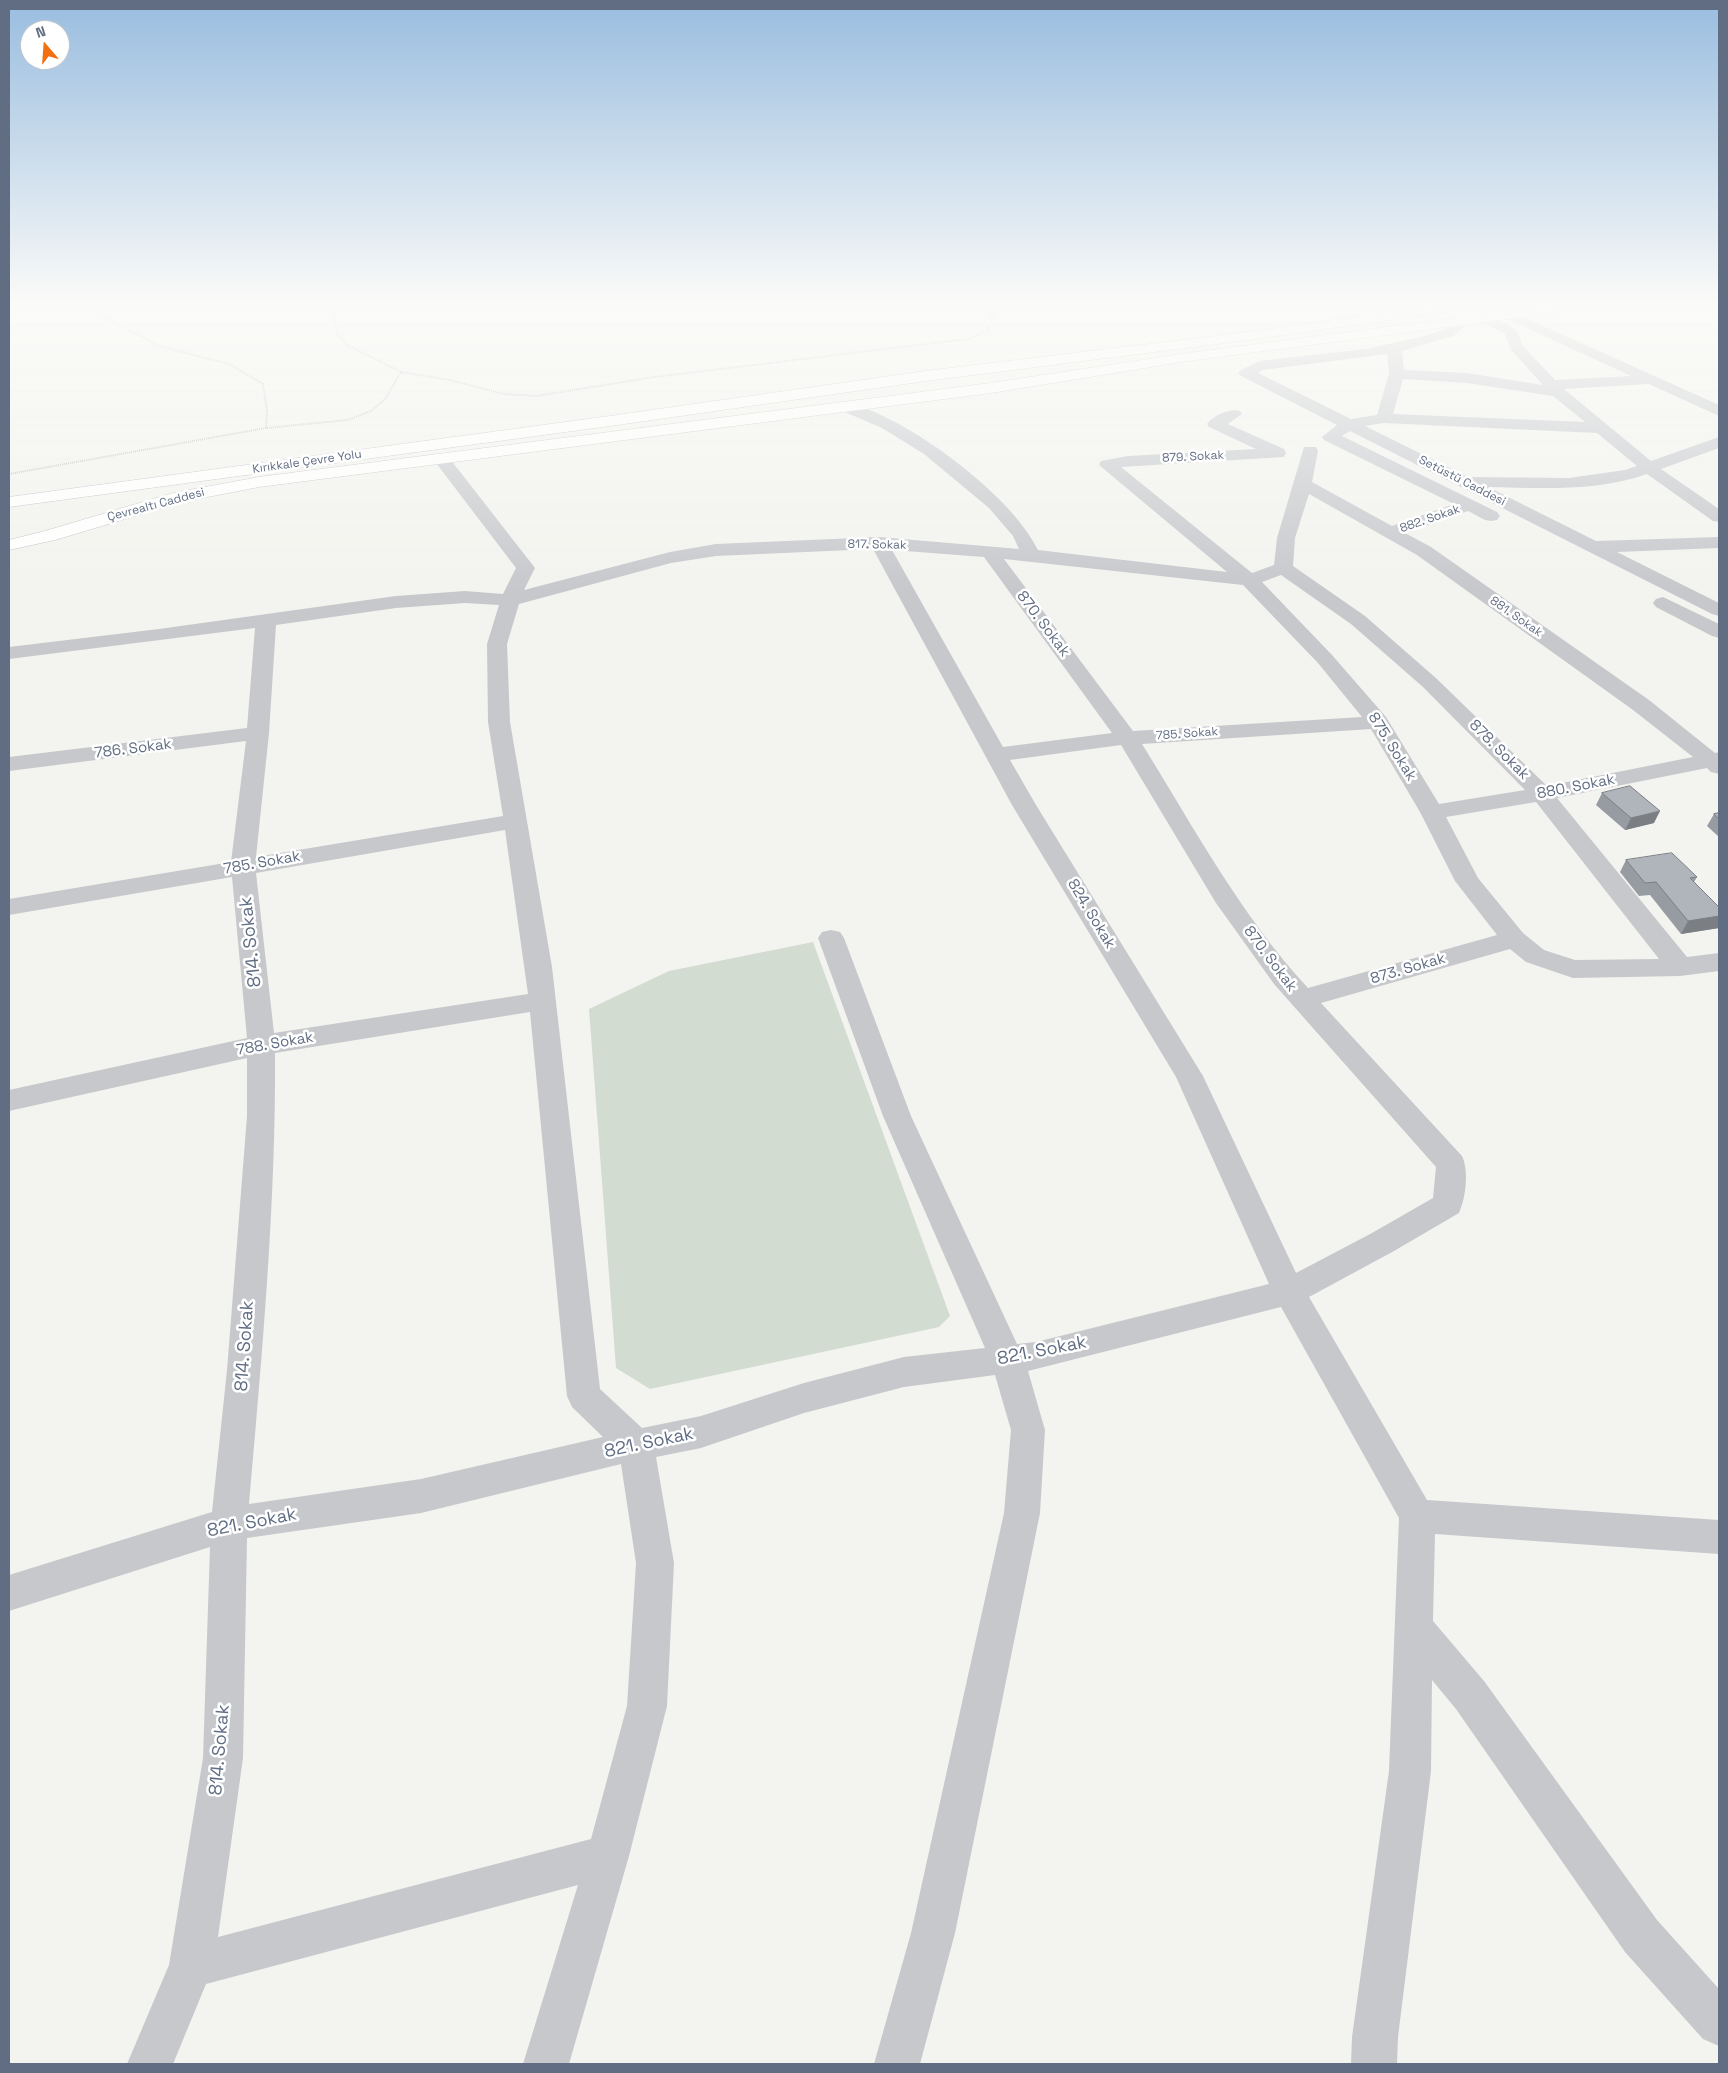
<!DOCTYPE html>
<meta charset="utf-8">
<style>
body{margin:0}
#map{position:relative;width:1728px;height:2073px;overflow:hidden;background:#f3f4ef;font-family:"Space Grotesk",sans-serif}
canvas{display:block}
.frame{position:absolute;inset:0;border:10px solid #606d83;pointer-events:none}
.north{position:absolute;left:20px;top:20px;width:50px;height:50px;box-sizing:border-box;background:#fff;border:1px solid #bfc5cd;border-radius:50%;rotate:342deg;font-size:14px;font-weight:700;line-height:20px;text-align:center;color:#606d83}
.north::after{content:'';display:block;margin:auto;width:18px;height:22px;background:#f27011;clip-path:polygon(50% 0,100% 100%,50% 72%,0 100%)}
</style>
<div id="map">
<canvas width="1728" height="2073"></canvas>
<div class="frame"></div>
<div class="north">N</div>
</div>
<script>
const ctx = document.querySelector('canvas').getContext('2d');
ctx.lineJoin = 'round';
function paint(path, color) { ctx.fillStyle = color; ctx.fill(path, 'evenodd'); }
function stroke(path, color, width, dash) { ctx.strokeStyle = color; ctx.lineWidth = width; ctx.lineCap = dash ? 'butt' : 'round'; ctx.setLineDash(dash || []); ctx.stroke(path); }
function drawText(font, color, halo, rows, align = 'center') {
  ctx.font = font + ' "Space Grotesk",sans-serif'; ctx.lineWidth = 5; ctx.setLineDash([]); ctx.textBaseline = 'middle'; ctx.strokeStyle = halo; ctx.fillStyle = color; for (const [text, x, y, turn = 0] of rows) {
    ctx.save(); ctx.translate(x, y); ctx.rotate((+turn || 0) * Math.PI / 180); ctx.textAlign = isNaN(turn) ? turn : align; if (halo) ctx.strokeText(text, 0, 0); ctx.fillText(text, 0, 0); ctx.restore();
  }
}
paint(new Path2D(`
 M813,942L950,1316L939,1327L650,1389L616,1368L589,1009L669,971Z`), '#d2dcd0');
const major = new Path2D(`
 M1586,301H1622L1615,305L1188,361L991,393L259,487L182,502L55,540L9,550V540L45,531L173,493L259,477L991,383L1188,353Z`);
const highway = new Path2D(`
 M1470,301H1504L1497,305L1241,341L933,380L610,426L9,507V497L610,416L933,370L1241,333Z`);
stroke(major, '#b8bbbf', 1);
stroke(highway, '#b7b9bd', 1);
stroke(new Path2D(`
 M85,301L114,322L159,346L229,364L263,384L267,410L266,428
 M401,372L450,380L504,394L537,396L654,377L969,339L987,331L993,316L985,309L962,301
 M9,474L266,428L348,420L371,411L386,398L401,372L347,345L337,334L332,301`), '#bec0c2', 2, [1, 1]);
paint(new Path2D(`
 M1510,311L1719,405V416L1649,384L1564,389L1651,461L1719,437V448L1661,469L1719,509V522L1713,521L1647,474C1597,492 1540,488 1488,487L1596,541L1719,537V548L1617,552L1719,603V616L1712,614L1350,431L1342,436L1497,512L1500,516L1497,520L1491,521L1485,520L1468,511L1405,533L1431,547L1649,700L1715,753L1719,752V774L1711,772L1707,768L1557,798L1687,957L1719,953V971L1680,976L1573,978L1526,962L1510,949L1321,1003L1462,1156C1469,1170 1466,1198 1459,1213L1394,1251L1309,1297L1427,1500L1719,1520V1554L1435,1534L1433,1621L1484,1681L1657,1920L1719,1989V2046L1703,2039L1625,1952L1456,1709L1432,1680L1431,1771L1398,2037L1397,2064H1351L1352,2037L1389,1771L1399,1518L1281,1307L1028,1371L1045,1430L1040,1513L955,1933L920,2064H874L911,1933L1004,1513L1011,1430L995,1375L904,1387L804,1413L701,1448L656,1457L674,1563L667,1706L629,1856L569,2064H523L578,1885L206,1984L173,2064H127L169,1965L203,1758L210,1547L9,1611V1575L212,1512L227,1370L247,1116V1058L9,1111V1090L247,1038L232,877L9,915V899L231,862L246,741L9,771V757L247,728L255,628L9,659V647L159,629L396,596L465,591L503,594L516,568L433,459L435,455H447L535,568L524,590L670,552L716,544L879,537L1019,549L1013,536L989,508L924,454L882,428L840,410L838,407L840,404L846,402C907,417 1011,494 1038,550L1227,572L1099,465L1101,461L1128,456L1256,449L1209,427L1207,424C1213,416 1229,408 1240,411L1242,414L1228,424L1284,449L1286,453L1284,457L1121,467L1252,573L1274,565L1277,538L1304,447H1316L1318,451L1312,482L1392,526L1454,504L1324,440L1322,437L1337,425L1241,376L1238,373L1241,370L1260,361L1366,349L1421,337L1442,330L1453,323L1455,318H1465L1467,325L1453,336L1402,351L1404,370L1467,373L1543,385L1511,350L1505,334L1481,321L1479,318L1481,315L1486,314L1516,329L1523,346L1555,380L1631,376L1505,318L1503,315L1505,312ZM1387,354L1389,374L1377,415L1351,419L1258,373L1263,370ZM1403,379L1467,383L1553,396L1585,422L1393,414ZM1384,423L1597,433L1637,466L1625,470L1569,478L1468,477L1365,426ZM1309,494L1417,555L1633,710L1693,757L1547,786L1437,679L1365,616L1293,566L1295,538ZM873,549L1012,805L1176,1077L1269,1284L1036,1342L1017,1344L911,1116L844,938L840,932L831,930L822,932L818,938L883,1116L985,1348L904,1357L804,1383L701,1416L642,1428L600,1389L552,967L510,722L507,644L519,604L671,563L716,556ZM892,550L984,557L1112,733L1003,747ZM1004,559L1243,585L1318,663L1362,717L1133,731ZM1281,575L1351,624L1423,687L1525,790L1439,804L1386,717L1332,655L1262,582ZM465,603L499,605L487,644L488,722L503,816L256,857L269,733L276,625L396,608ZM1371,729L1420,812L1455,881L1497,935L1308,988C1241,916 1193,826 1142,744ZM1121,745L1216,903L1274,984L1436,1167L1433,1198L1372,1233L1296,1273L1203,1076L1036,805L1010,760ZM1536,802L1659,959L1575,960L1544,950L1523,933L1478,878L1446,817ZM505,830L528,994L274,1033L256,873ZM530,1012L567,1396L572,1407L603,1437L421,1479L249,1504C262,1354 276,1203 275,1053ZM621,1464L636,1563L627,1706L591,1839L218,1937L243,1758L247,1538L421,1513Z
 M1663,597L1719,624V638L1712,636L1656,607L1653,603L1656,599Z`), '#c6c8cc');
paint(major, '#fff');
paint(highway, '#fff');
paint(new Path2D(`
 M1602,793L1654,823L1625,830L1596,805Z
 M1719,813V837L1707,826L1714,814Z
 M1626,860L1697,877L1694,882L1719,907V928L1681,934L1650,895L1639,896L1620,872Z`), '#979ca2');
paint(new Path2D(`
 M1660,811L1654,823L1625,830L1631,818Z
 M1719,916V928L1681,934L1688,921Z`), '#7b7f84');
const building = new Path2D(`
 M1630,786L1660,811L1631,818L1602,793Z
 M1719,813V819L1714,814Z
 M1672,853L1697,877L1690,878L1719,907V916L1688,921L1656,882L1645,883L1626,860Z`);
paint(building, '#b0b5bc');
stroke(building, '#7b7f84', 1);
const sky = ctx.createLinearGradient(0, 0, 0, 591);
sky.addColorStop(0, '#99bddf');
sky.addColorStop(0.51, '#fafaf8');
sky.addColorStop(1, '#fafaf800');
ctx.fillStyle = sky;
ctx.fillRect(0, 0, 1728, 591);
drawText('12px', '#606d83', '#fff', [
 ["879. Sokak",1193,457,-3],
 ["Kırıkkale Çevre Yolu",307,462,-8],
 ["Setüstü Caddesi",1462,481,27],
 ["Çevrealtı Caddesi",156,505,-15],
 ["882. Sokak",1430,519,-19],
 ["817. Sokak",877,545,1],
 ["881. Sokak",1516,617,35],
 ["785. Sokak",1187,734,-4]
]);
drawText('15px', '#606d83', '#fff', [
 ["870. Sokak",1043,624,53],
 ["875. Sokak",1392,747,58],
 ["786. Sokak",133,749,-7],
 ["878. Sokak",1499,750,45],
 ["880. Sokak",1576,787,-11],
 ["785. Sokak",262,863,-10],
 ["824. Sokak",1091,914,59],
 ["870. Sokak",1270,959,53],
 ["873. Sokak",1408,969,-16],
 ["788. Sokak",275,1044,-10]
]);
drawText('18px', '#606d83', '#fff', [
 ["814. Sokak",251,942,-96],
 ["814. Sokak",245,1346,-86],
 ["821. Sokak",1042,1351,-11],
 ["821. Sokak",649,1443,-12],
 ["821. Sokak",252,1523,-11],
 ["814. Sokak",220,1750,-85]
]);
</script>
